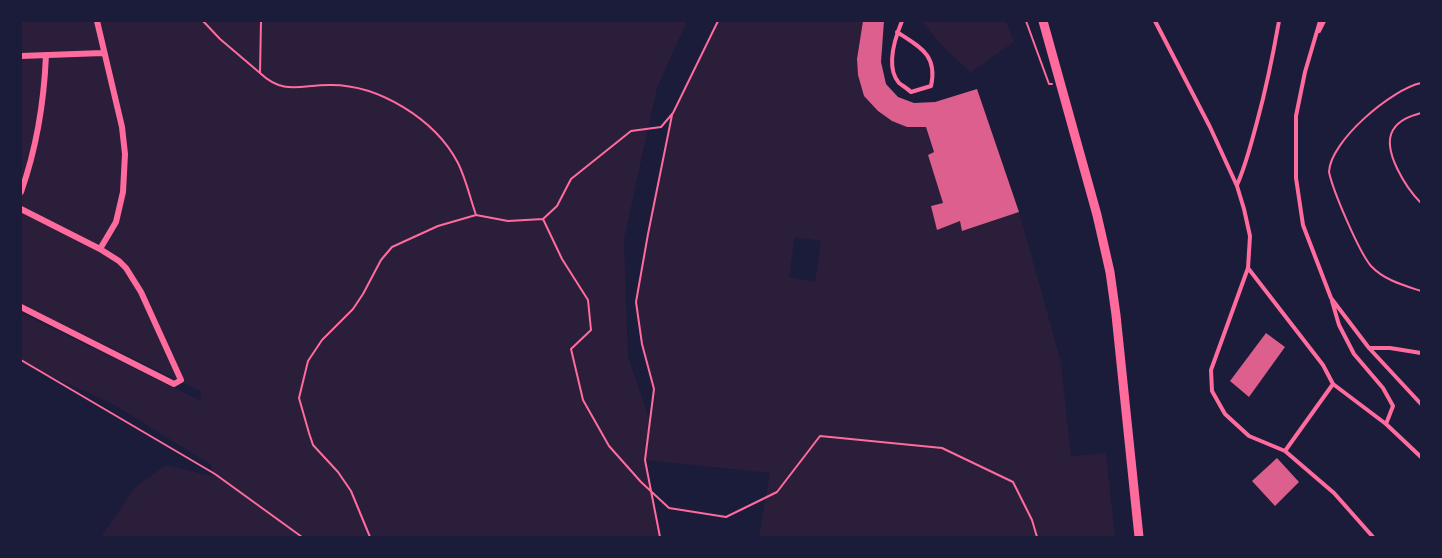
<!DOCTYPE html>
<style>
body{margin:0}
#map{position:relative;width:1442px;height:558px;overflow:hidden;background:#1b1b3a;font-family:"DejaVu Sans",sans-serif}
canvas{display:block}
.frame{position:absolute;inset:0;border:22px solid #1b1b3a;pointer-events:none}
</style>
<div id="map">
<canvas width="1442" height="558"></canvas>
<div class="frame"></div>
</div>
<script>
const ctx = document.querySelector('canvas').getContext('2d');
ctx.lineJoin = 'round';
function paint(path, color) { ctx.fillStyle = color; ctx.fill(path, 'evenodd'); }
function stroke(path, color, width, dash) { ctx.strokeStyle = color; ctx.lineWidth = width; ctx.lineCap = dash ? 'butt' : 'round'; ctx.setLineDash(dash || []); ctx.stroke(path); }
paint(new Path2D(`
 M21,21H687L657,88L624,239L628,357L650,421L654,389L642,344L636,302L648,234L673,113L718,21H863L857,59L858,75L864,96L878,111L892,121L907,127H926L934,152L928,155L943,203L937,229L960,221L963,231L1019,212L1061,362L1071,456L1106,453L1115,537H759L770,473L646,460L660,537H101L135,488L166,465L212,476L211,465L113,404L21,363V313L201,401L200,391L21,304ZM795,237L821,241L815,282L789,277Z
 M921,21H1006L1014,42L971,72L945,49Z`), '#2a1e3b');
paint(new Path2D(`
 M863,21H884L881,62L886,84L898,97L914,103L935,102L977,89L1019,212L962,231L960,221L937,230L931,206L943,203L928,155L934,152L926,127H907L892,121L878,111L864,96L858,75L857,59Z
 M1266,333L1285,347L1249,397L1230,381Z
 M1277,458L1299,482L1275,506L1252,481Z`), '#dd5f8e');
stroke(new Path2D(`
 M203,21L220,39L260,73
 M261,21L260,73C283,95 300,85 329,85C378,84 435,119 458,163C466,179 470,198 476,215L438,226L392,247L381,260L363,294L353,309L322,340L308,361L299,398L309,433L313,445L338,472L351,491L370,537
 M718,21L673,113L661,127L631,131L571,179L557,206L543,219L562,259L588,300L591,330L571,349L583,400L609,446L641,482L669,508L726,517L777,492L820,436L942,448L1013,482L1032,520L1037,537
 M1026,21L1049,84H1052
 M1421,83C1392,89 1330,141 1329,172C1333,191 1359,252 1371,266C1384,280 1403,285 1421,291
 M1421,113C1410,116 1399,120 1393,130C1381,150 1407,189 1421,203
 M476,215L508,221L543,219
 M21,360L215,474L302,537
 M660,537L645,460L654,389L642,344L636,302L648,234L672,115`), '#ff6b9d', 2);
stroke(new Path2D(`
 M1155,21L1210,127L1237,186L1244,209L1250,236L1248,268L1211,370L1212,391L1225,414L1249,436L1285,451L1334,493L1373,537
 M1320,21L1305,72L1296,116V178L1303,225L1331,298L1369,348L1421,404
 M1319,31L1324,21
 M897,32C920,47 938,55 931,86L911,92C908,89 903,86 899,83C885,67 895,38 902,21
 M1237,185C1246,165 1251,144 1257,122C1266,89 1273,55 1279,21
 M1248,268L1323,365L1333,384L1285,451
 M1332,301L1339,325L1354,354L1383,388L1393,406L1386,424
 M1370,348H1390L1421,353
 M1333,384L1386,424L1421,457`), '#ff6b9d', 4);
stroke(new Path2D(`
 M97,21L122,127L125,154L123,192L116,222L100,249
 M21,56L103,53
 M21,192C37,147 44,103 46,55
 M21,209L100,249L119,261L126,268L141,292L181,380L174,384L21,307`), '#ff6b9d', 6);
stroke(new Path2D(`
 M1043,21L1097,215L1110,272L1116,315L1139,537`), '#ff6b9d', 9);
</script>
